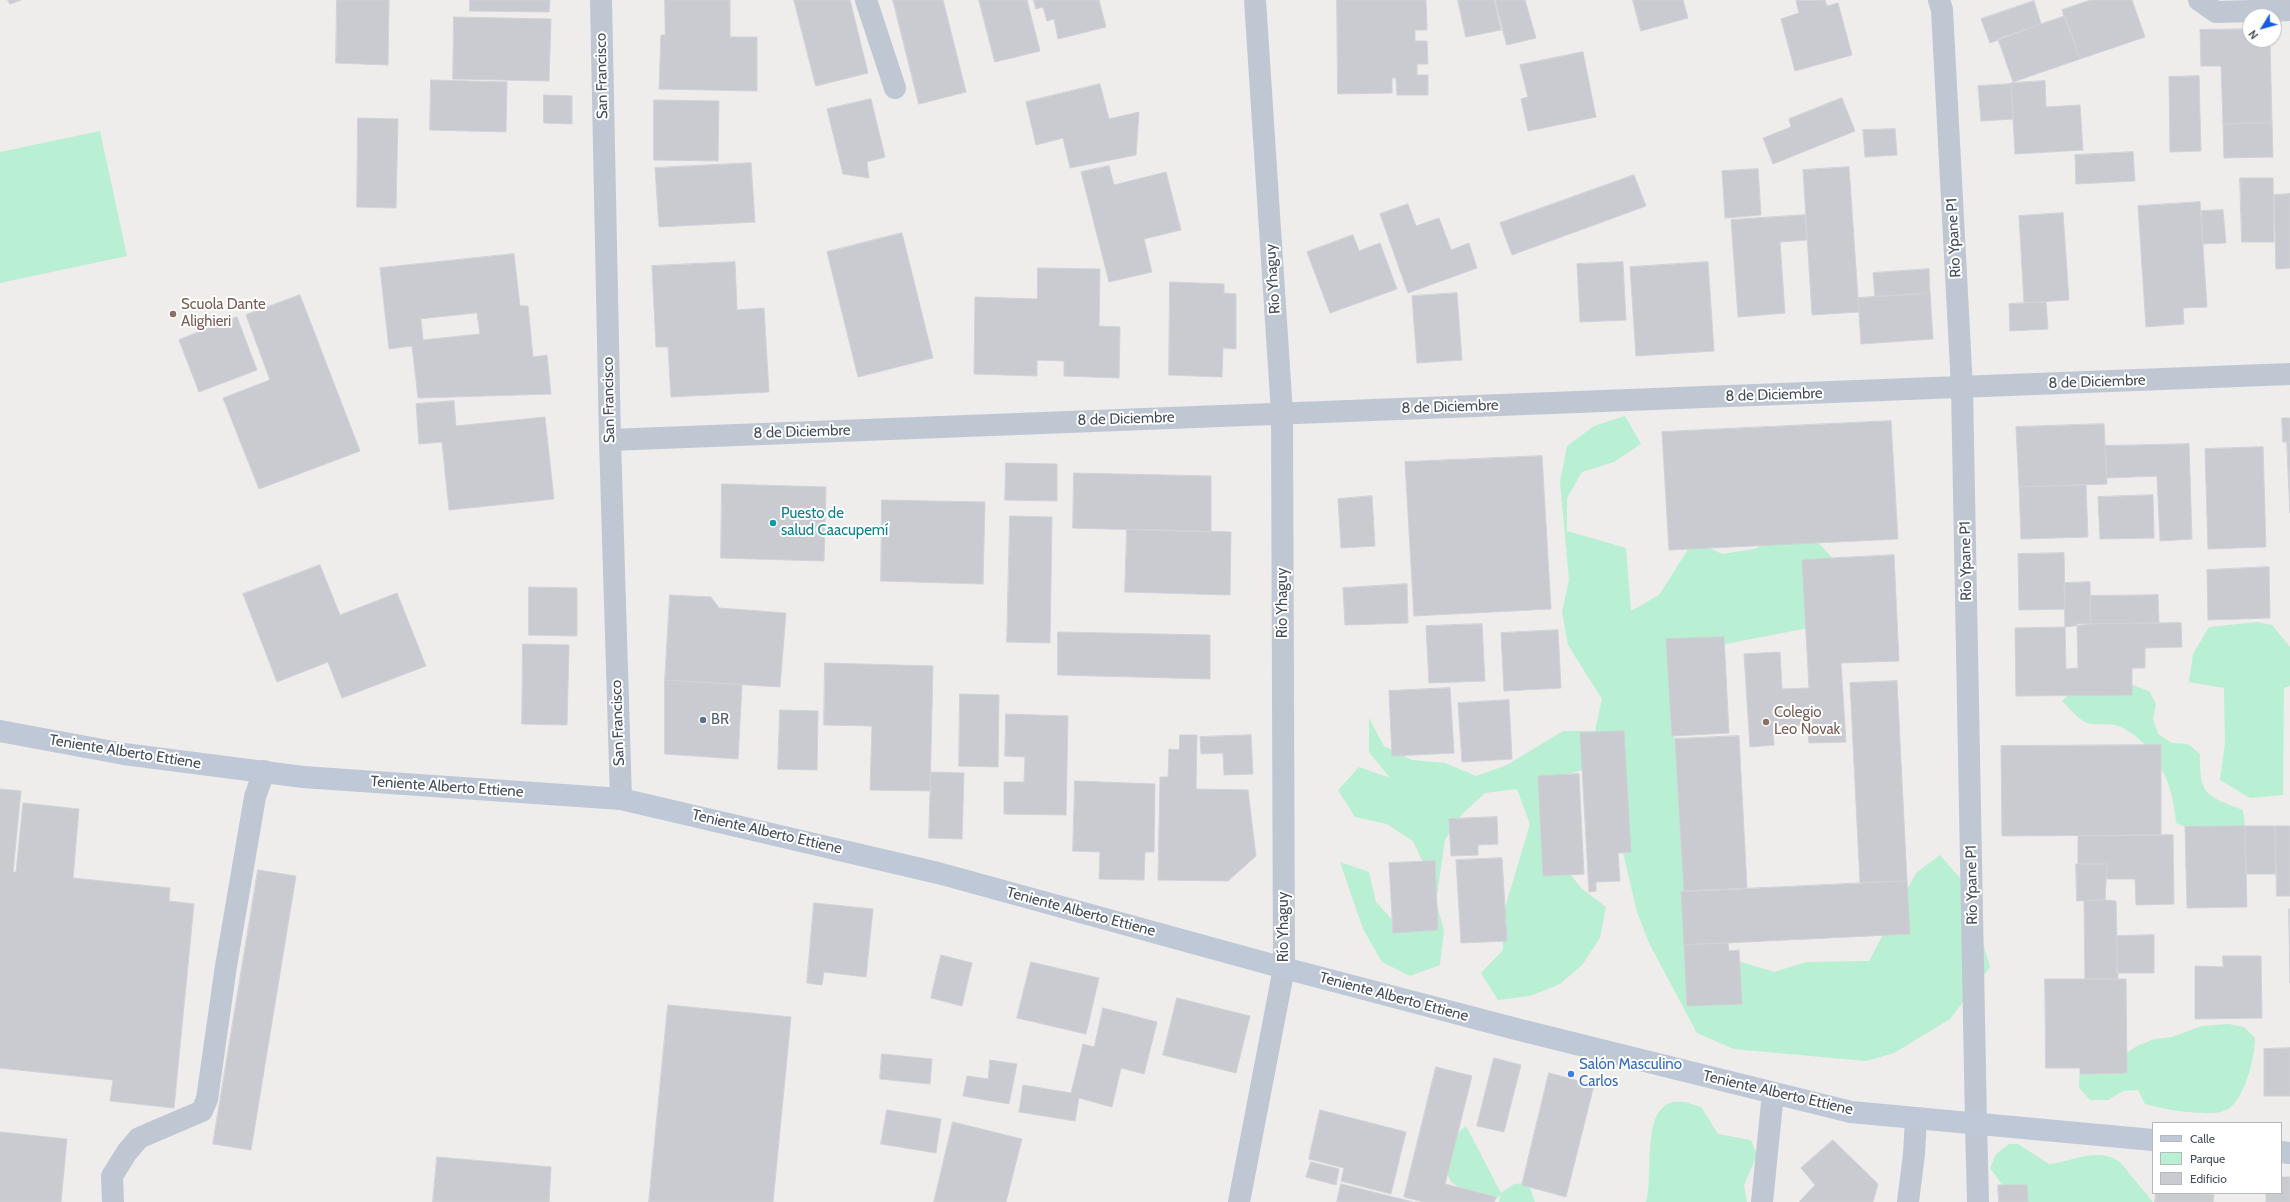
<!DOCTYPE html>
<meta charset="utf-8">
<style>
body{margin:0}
#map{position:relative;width:2290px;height:1202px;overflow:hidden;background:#efecec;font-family:Cabin,sans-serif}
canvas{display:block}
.legend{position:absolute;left:2152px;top:1122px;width:130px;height:72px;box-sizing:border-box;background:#fff;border:1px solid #b5b8bd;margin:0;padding:5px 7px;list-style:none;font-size:12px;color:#454e5a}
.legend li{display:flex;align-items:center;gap:8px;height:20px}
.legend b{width:20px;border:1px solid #b5b8bd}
.north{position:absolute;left:2242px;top:8px;width:40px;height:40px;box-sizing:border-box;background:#fff;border:1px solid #b5b8bd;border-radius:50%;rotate:233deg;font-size:11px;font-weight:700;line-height:16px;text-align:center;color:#454e5a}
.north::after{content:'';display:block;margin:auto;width:14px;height:18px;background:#175cdf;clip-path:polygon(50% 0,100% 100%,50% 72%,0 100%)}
</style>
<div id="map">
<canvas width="2290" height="1202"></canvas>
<ul class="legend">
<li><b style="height:5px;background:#bec8d6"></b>Calle</li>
<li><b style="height:11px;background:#b9efd2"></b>Parque</li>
<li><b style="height:11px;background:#c9cbd1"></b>Edificio</li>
</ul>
<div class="north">N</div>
</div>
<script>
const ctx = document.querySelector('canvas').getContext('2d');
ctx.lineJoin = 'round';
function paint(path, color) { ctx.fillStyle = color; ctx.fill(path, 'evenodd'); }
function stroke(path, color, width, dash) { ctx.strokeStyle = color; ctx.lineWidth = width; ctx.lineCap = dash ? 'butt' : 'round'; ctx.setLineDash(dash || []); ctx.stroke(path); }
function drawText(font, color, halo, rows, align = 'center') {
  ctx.font = font + ' Cabin,sans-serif'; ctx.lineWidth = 4; ctx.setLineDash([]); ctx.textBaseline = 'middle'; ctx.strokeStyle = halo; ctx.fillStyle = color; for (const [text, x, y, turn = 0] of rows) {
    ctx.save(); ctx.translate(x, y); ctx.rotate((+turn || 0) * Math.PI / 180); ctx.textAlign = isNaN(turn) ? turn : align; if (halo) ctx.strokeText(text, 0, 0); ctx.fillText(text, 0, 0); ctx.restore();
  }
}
paint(new Path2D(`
 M100,131L127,256L0,283V152Z
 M1625,416L1641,444L1614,462L1582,472L1567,498V531L1626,548L1631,611L1659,595L1694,540L1722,554L1755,549L1782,532L1816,540L1838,564L1834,623L1726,644L1674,682L1672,712L1675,745L1696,805L1698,837L1686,900L1691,930L1712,953L1774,972L1806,962L1869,961L1916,873L1940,855L1960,878L1972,907L1990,967L1950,1019L1894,1053L1866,1061L1734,1049L1697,1033L1649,943L1637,912L1621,844L1592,767L1562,776V863L1581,888L1606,907L1600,938L1582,965L1560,984L1530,996L1498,1000L1481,973L1503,950L1502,918L1530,824L1517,789L1485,793L1462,814L1445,840L1436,902L1444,930L1440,965L1410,976L1382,962L1363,929L1340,862L1369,872L1376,902L1398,926L1427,871L1413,841L1387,824L1355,817L1338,790L1359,767L1390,778L1369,752V718L1384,746L1412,760L1445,763L1476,776L1507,765L1563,731H1595L1602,699L1568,645L1562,612L1569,580L1560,482L1567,446L1594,426Z
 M2257,622L2272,625L2290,647V686L2284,688L2283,795L2250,798L2220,780L2225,743L2224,688L2189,682L2193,654L2209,627Z
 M2133,685L2149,691L2156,704L2153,719L2158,734L2172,743L2188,744L2200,754C2199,796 2207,796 2243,810L2245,826L2198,840L2185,827L2176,823C2174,785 2156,744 2121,727C2111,722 2097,726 2087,723C2078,719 2069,708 2062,701L2071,693C2099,698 2107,687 2133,685Z
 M2228,1024L2244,1027L2255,1038C2255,1056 2244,1105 2224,1111C2208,1117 2161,1109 2145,1104L2138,1090L2123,1091L2108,1100H2090L2079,1088L2080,1068L2112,1062L2139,1045L2155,1039L2172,1037L2202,1026Z
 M1685,1102L1701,1107L1718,1134L1751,1140L1757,1155L1744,1185L1747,1202H1646C1654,1177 1641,1114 1670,1103C1674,1101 1681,1102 1685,1102Z
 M1466,1126L1501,1193L1514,1184L1528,1183L1535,1202H1499L1500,1195L1494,1202L1475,1197L1451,1182L1444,1167L1454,1136Z
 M2009,1144H2018L2049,1164C2073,1162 2096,1146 2120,1162L2153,1202H2012L2009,1194L1990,1168L1996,1154Z`), '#b9efd2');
const building = new Path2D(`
 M8,0H21L10,4Z
 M337,0H389L388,65L336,63Z
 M470,0H550L549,12L470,11Z
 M665,0H730V37H757V91L659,89L661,35H665Z
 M794,0H850L868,73L816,86Z
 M893,0H943L966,92L919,104Z
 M979,0H1027L1040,51L995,62Z
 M1034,0H1099L1106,27L1058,39L1054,19L1047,21L1043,7L1036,9Z
 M1337,0H1426L1427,30H1415V41H1427L1428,64H1417V75H1428V95H1397L1396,78H1392V93L1338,94Z
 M1458,0H1494L1501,30L1466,37Z
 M1495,0H1525L1536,38L1507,45Z
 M1633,0H1683L1688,18L1641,31Z
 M1825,0L1827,6L1838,3L1852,55L1795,71L1781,19L1799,13L1796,1Z
 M2091,0H2132L2145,37L2080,59L2062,10Z
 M2034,1L2041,24L1990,43L1981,19Z
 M2065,16L2080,59L2013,82L1998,39Z
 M454,17L551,19L549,81L453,79Z
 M2250,29V40H2270L2272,123L2223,124L2221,66H2201L2200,30Z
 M1583,52L1596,117L1528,131L1521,99L1528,97L1520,65Z
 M2199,76L2201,151L2170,152L2169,77Z
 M431,80L507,82L506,132L430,130Z
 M2045,81L2046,107L2080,105L2083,150L2015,154L2011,83Z
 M1100,84L1109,119L1139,112L1136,155L1070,168L1063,138L1036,145L1026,102Z
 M2011,84L2013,119L1981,121L1978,86Z
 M544,95L572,96V124L544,123Z
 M1842,98L1855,131L1773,164L1763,138L1791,127L1789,119Z
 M871,99L885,157L867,162L869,178L843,174L827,109Z
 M654,100L719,101L718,161L654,160Z
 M358,118L398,119L396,208L357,207Z
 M2272,123L2273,157L2224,158L2223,124Z
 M1895,129L1897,155L1865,157L1863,130Z
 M2133,152L2135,181L2076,184L2075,155Z
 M751,163L755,222L659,227L655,168Z
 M1109,166L1114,185L1166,172L1181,230L1144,239L1152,272L1109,282L1081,172Z
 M1849,167L1859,312L1812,315L1803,170Z
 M1758,169L1761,215L1725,218L1722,171Z
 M1634,175L1646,206L1512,255L1500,223Z
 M2240,178H2273L2274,242H2242Z
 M2290,194V268L2276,269L2274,195Z
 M2200,202L2207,307L2183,308L2184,324L2146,327L2138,206Z
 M1408,204L1416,226L1439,218L1451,250L1469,243L1477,268L1408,293L1380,214Z
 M2223,210L2226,243L2203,244L2201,211Z
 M2063,213L2069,300L2024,303L2019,216Z
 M1805,215L1807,240L1780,242L1785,313L1738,317L1731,220Z
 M902,233L933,358L858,377L827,252Z
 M1353,235L1359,251L1380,243L1397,289L1330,313L1307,252Z
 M514,254L520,306H528L533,357L547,355L551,394L418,398L412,346L389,349L380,268ZM477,313L480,334L423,340L421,319Z
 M735,262L737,310L764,308L769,392L671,397L668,347H656L652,266Z
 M1623,262L1626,320L1580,322L1577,264Z
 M1708,262L1714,351L1636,356L1630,267Z
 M1038,268L1100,269L1099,326L1120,327L1119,378L1064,376V361L1037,360V376L974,374L975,297L1037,299Z
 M1929,269L1930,293L1875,297L1873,273Z
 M1170,282L1224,284V293L1236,294V349L1223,348L1222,377L1169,375Z
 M1457,293L1462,360L1417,363L1412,296Z
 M1930,293L1933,339L1861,344L1858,298Z
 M300,295L360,451L259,489L223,398L270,380L246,315Z
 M2046,302L2048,329L2010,331L2009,304Z
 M237,317L257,370L199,392L179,340Z
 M454,401L456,426L545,417L554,499L449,510L442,442L419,444L416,404Z
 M2282,418H2290V442H2283Z
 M1891,421L1898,539L1669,550L1662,432Z
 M2104,424L2107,484L2019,487L2016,427Z
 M2287,442H2290V513Z
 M2189,444L2192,539L2160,541L2157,476L2107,478L2105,446Z
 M2263,447L2266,547L2208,549L2205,449Z
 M1542,456L1551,609L1414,616L1405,462Z
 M1006,463L1057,464V501L1005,500Z
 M1074,473L1211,476V532L1073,528Z
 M722,484L826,487L824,561L721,558Z
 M2086,485L2088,537L2021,539L2019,487Z
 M2153,495L2154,538L2100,539L2098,497Z
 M1372,496L1375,546L1341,548L1338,499Z
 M882,500L985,502L983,584L881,581Z
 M1010,516L1052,517L1050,643L1007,642Z
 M1127,529L1231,532L1230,595L1125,592Z
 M2064,553L2065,609L2019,610L2018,554Z
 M1894,555L1899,661L1841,663L1846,742L1809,743L1807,725L1773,726L1774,745L1750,747L1744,654L1780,652L1782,689L1809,688L1802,560Z
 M320,565L340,615L397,593L426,666L342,698L328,662L277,682L243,594Z
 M2269,567L2270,618L2208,620L2207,570Z
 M2090,582L2091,624L2065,627L2064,583Z
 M1407,584L1408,623L1345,625L1343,588Z
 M529,587L577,588V636L529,635Z
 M670,595L711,597L719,608L786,613L780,687L665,680Z
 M2158,595L2159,623L2091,624L2090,596Z
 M2181,623L2182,647L2145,648V668H2132V695L2016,696L2015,628L2065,627L2066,669L2078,668L2077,624Z
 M1482,624L1485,681L1429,683L1426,626Z
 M1558,630L1561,688L1504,691L1501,633Z
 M1058,632L1210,635V679L1058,675Z
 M1724,637L1729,733L1672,736L1666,639Z
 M523,644L569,645L567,725L522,724Z
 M825,663L933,666L930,791L870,790L872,726L824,725Z
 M665,680L742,685L738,759L665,754Z
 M1897,681L1907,881L1860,883L1850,683Z
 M1450,688L1454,753L1392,756L1389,691Z
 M960,694L999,695L998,767L959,766Z
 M1509,700L1512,759L1462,762L1458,703Z
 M780,710L818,711L817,770L778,769Z
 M1006,714L1068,716L1066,815L1004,814V782H1024L1025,757L1005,756Z
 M1624,731L1631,852L1618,853L1620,881L1596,882V891L1589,892L1580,733Z
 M1180,735H1197L1196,789L1248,790L1256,856L1228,881L1158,880L1160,777H1168L1169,749L1179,750Z
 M1251,735L1253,774L1224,775L1223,753L1201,754L1200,737Z
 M1739,736L1747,888L1684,891L1675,739Z
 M2161,745V835L2002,836L2001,746Z
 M931,772L964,773L962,839L929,838Z
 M1579,774L1584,874L1543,876L1538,776Z
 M1075,781L1155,784L1154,852H1145L1144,880L1099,879L1100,852L1073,851Z
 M0,789L21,791L13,872H16L23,803L79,809L73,878L170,888L169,901L194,904L174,1108L110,1101L113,1080L0,1068Z
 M1497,817L1498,844L1478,845V855L1451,856L1449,819Z
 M2245,826L2247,907L2187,908L2185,827Z
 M2245,826H2275L2276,874H2246Z
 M2275,826H2290V896H2277Z
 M2173,835L2174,904L2136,905L2135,879H2107V864H2078V836Z
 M1502,858L1507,941L1461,943L1456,860Z
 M1435,861L1438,930L1393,933L1389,863Z
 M2076,864H2107L2105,900L2077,901Z
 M258,870L296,876L251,1150L213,1144Z
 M1907,881L1910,934L1684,945L1681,892Z
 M2105,900L2116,901L2118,979H2085L2084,901Z
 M814,903L873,909L866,977L824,972L822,985L807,983Z
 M2289,909H2290V983Z
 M2154,935V973H2117V936Z
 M1728,943L1729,951L1739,950L1742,1004L1687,1006L1684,945Z
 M941,955L972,963L962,1006L931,998Z
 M2223,956H2261L2262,1018L2195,1019V966L2223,967Z
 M1031,962L1099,978L1086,1034L1017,1018Z
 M2045,979H2126L2127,1073L2080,1074V1068H2046Z
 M1177,998L1250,1016L1236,1073L1163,1055Z
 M668,1005L791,1017L773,1202H649Z
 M1103,1008L1157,1022L1144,1074L1121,1068L1112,1107L1079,1098L1075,1121L1019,1112L1023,1085L1071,1093L1083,1044L1094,1047Z
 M2290,1048V1096H2264V1049Z
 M882,1054L932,1059L930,1084L880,1079Z
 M1494,1058L1521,1065L1504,1132L1477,1126Z
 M990,1060L1017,1064L1009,1104L963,1096L967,1076L988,1079Z
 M1436,1067L1472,1076L1445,1184L1496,1197L1494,1202H1424L1404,1197Z
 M1549,1073L1594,1085L1566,1197L1522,1185Z
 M887,1110L941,1119L936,1153L881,1144Z
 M1320,1110L1406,1132L1391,1194L1341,1181L1344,1168L1309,1159Z
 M953,1122L1022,1139L1006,1202H934Z
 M0,1132L67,1139L61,1202H0Z
 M1833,1140L1878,1184L1873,1202H1799L1815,1185L1801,1168Z
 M437,1157L551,1167L549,1202H433Z
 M1311,1162L1339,1169L1336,1185L1306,1177Z
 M2281,1177H2290V1202H2266V1193H2281Z
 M1341,1184L1413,1202H1337Z
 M1998,1185H2027L2028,1202H1999Z
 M2156,1193H2193L2214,1195L2213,1202H2155Z`);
paint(building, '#c9cbd1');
stroke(building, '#d0d2d8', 1);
stroke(new Path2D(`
 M866,0L895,88
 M1976,1123L1978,1202
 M113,1202L112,1176L127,1152L139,1138L202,1111L207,1099L226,966L255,797L264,771
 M1908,1202L1914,1154L1916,1118`), '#bfc7d2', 22);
stroke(new Path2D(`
 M601,0L610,440L621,799
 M1939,0L1942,10L1962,388L1976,1123
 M2199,0L2216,12L2290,10
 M610,440L2290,374
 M1239,1202L1284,968L1282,413L1255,0
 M1762,1202L1773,1093`), '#bfc7d2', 22);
stroke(new Path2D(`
 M0,731L124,754L303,777L621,799L938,873L1284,968L1520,1030L1851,1112L2153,1140
 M2281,1152L2290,1153`), '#bec8d6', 22);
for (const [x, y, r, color] of [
 [173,314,4,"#8d6e63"],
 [773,523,4,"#0f9aa8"],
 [703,720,4,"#5c6f8a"],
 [1766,722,4,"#8d6e63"],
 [1571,1074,4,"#3f7fe0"]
]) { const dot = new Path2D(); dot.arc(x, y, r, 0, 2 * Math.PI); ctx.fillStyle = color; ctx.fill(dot); stroke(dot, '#fff', 1.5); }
drawText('15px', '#454e5a', '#fff', [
 ["San Francisco",602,76,-91],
 ["Río Ypane P1",1954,238,-93],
 ["Río Yhaguy",1273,279,-94],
 ["8 de Diciembre",2097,382,-2],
 ["8 de Diciembre",1774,395,-2],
 ["San Francisco",609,400,-91],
 ["8 de Diciembre",1450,407,-2],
 ["8 de Diciembre",1126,419,-2],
 ["8 de Diciembre",802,432,-2],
 ["Río Ypane P1",1966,561,-91],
 ["Río Yhaguy",1283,603,-90],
 ["San Francisco",618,723,-92],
 ["Teniente Alberto Ettiene",125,752,9],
 ["Teniente Alberto Ettiene",447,787,4],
 ["Teniente Alberto Ettiene",767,832,13],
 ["Río Ypane P1",1972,885,-91],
 ["Teniente Alberto Ettiene",1081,912,15],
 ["Río Yhaguy",1284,927,-90],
 ["Teniente Alberto Ettiene",1394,997,15],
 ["Teniente Alberto Ettiene",1778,1093,13]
]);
drawText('15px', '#785e54', '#fff', [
 ["Scuola Dante",181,305],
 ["Alighieri",181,322],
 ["Colegio",1774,713],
 ["Leo Novak",1774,730]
], 'left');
drawText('15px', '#0d838f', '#fff', [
 ["Puesto de",781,514],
 ["salud Caacupemí",781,531]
], 'left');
drawText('15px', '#4e5e75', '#fff', [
 ["BR",711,720]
], 'left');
drawText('15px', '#366cbe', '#fff', [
 ["Salón Masculino",1579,1065],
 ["Carlos",1579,1082]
], 'left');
</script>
